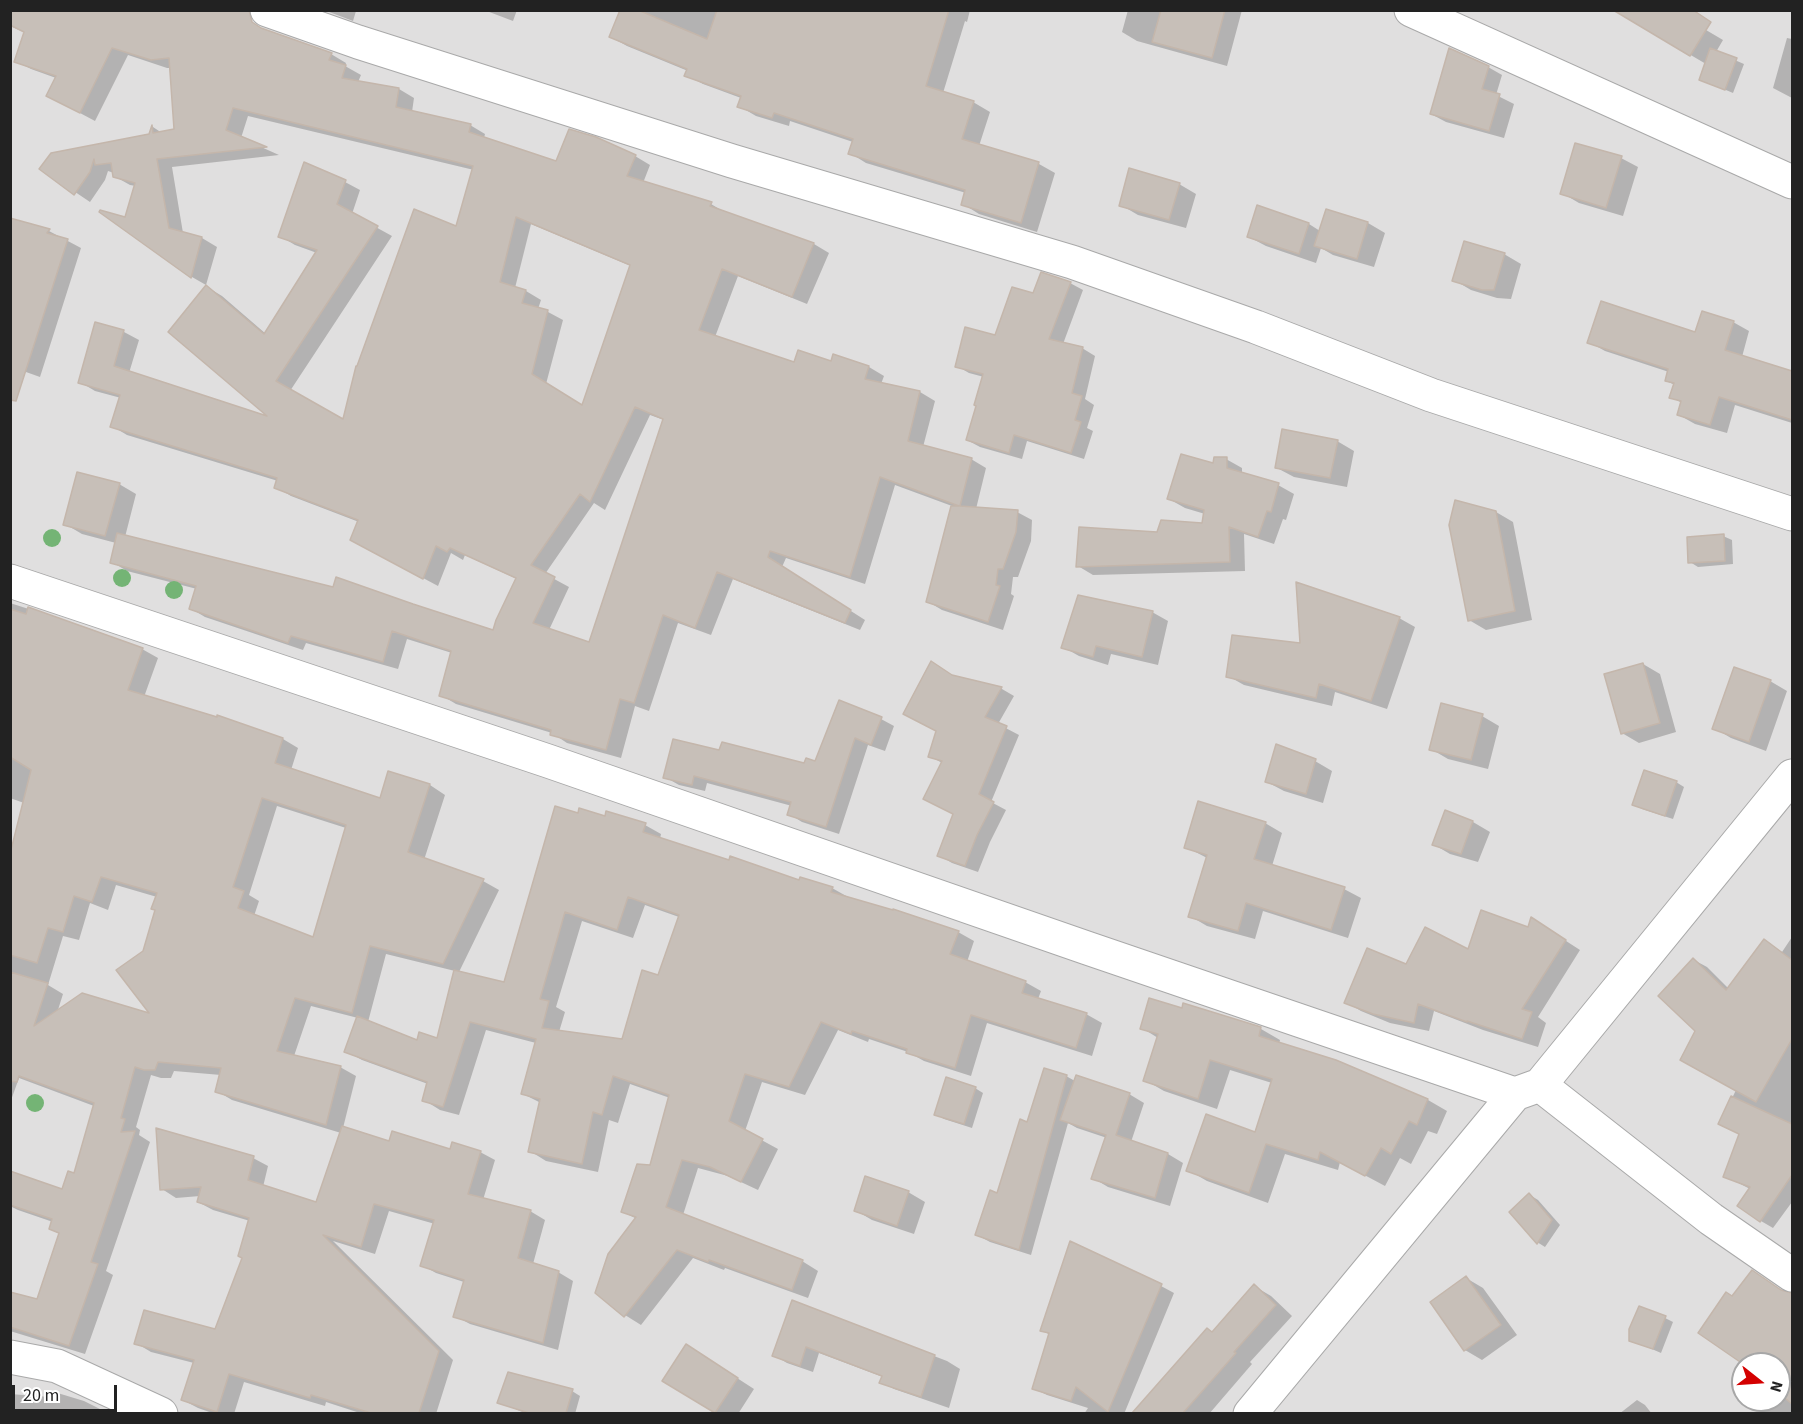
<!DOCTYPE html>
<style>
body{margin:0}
#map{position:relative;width:1803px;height:1424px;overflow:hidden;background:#f2efe9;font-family:"Source Sans 3",sans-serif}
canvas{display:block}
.frame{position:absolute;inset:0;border:12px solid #222;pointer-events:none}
.north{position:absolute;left:1731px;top:1352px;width:60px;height:60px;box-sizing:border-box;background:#fff;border:2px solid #a7a7a7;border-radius:50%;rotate:107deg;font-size:16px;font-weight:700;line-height:24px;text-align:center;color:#222}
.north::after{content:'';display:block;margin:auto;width:21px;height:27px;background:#d40000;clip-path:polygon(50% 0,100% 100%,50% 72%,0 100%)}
.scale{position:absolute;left:12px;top:1385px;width:105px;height:27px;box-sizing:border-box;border:3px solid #222;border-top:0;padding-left:8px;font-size:18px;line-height:21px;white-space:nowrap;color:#222;-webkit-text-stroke:4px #fff;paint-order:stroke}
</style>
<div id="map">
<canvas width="1803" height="1424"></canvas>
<div class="frame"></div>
<div class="north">N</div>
<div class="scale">20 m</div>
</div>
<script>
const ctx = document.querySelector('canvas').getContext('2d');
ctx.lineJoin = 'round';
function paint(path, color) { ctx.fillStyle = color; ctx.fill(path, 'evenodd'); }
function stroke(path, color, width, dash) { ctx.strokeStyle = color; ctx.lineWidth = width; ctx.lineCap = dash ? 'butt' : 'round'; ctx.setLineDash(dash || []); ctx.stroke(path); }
paint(new Path2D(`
 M10,11H1792V1413H11ZM1743,1364H1779V1400H1743Z`), '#e0dfdf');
paint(new Path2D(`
 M10,10L331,54L346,63L345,66L361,75L358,82L399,89L414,98L412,112L470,125L485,134L484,138L556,163L635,156L650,165L643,183L711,204L726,213L814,244L829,253L807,304L738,276L715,337L795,364L832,363L834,356L869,367L884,376L881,384L920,392L935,401L923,447L971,459L986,468L976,509L1017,512L1032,520L1031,541L1018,577H1013L1011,594L1014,596L1003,630L942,610L927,601L952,506L895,485L865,584L786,558L782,567L865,620L860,630L733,579L711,635L678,623L649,711L635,706L621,758L567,743L552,733L456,704L441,695L452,653L407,639L398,669L306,643L303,650L205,617L190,608L197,589L127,571L112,562L116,543L82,534L65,524L119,484L136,494L125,537L495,632L517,579L465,555L463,560L451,553L438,586L367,548L359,522L291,496L276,487L278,481L127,435L112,426L121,398L95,391L80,382L96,324L124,332L139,340L129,373L274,419L207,287L222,296L266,334L317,253L295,245L280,236L345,182L360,190L352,214L392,236L290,391L344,422L457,228L474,170L248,116L241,138L279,155L172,167L183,233L202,238L217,247L206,285L192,277L101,212L126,219L136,186L130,185L114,176V173L108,171L105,180L90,202L41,169L150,135L153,127L162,133L175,130L171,68H167L128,55L95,121L63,104L56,78L31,69L16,61L26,33L10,26ZM531,224L631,266L584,407L546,384L563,320L548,312L538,309L541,300L526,291L515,288ZM650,415L664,420L590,644L549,630L569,587L545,574L594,503L605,510Z
 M324,10H355L356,11L353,21Z
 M484,10H517L513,21Z
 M622,10H970L967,22L965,21L943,93L973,102L990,112L979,146L1039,164L1055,173L1037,232L979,214L963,204L966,193L866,163L850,153L853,142L790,121L789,126L756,116L739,106L741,98L703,84L686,75L688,71L627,46L611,37Z
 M1128,10H1242L1227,66L1137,41L1122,32Z
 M1629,10L1706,30L1723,40L1716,52L1744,64L1733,93L1700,79L1706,64L1621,14Z
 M1787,38L1792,39V98L1773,88Z
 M1488,67L1502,75L1496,95L1514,104L1504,138L1446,122L1431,114Z
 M1621,158L1638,167L1623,216L1579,203L1562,193Z
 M1179,184L1196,194L1186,228L1138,215L1121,205Z
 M1258,207L1309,224L1320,231L1327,211L1368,223L1385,233L1374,267L1333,255L1321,248L1316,263L1266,246L1249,237Z
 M10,220L49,231L81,248L40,377L12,367Z
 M1504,254L1521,264L1511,299L1497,298L1471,290L1454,280Z
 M1070,283L1083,290L1063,344L1082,348L1095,356L1085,399L1094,405L1087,428L1093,431L1084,459L1027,441L1022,459L980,447L967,440L984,377L969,373L957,366L996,336L1034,295Z
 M1733,322L1749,331L1742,357L1792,372V423L1735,405L1727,433L1695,424L1679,415L1682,403L1671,397L1675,385L1666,381L1669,372L1605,351L1589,342L1696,334Z
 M1337,441L1354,451L1347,487L1294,477L1277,468Z
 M1226,459L1242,468V474L1278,485L1294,494L1286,520L1283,519L1274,544L1244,534L1245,571L1093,575L1078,566L1158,534L1203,525L1205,514L1185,508L1169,499L1214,465Z
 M1496,512L1513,522L1532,620L1486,630L1469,620Z
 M1723,536L1732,540L1733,564L1698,567L1690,562Z
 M10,603L88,628L142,649L158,658L144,697L218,719V717L283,739L298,748L291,770L381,800L389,773L430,785L445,795L424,860L483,881L499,890L459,972L505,984L579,815L606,817L645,825L661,834L660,839L800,882L832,888L848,897L958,932L974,941L967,962L1025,982L1041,991L1038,999L1086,1014L1102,1023L1092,1056L987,1023L971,1076L924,1061L908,1052L869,1039L868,1042L838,1030L805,1095L762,1082L745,1131L778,1149L758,1190L728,1176L698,1168L683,1215L802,1261L818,1271L808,1298L725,1268L724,1270L693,1258L641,1325L625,1315L637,1219L623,1212L651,1166L670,1098L630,1084L618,1123L609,1120L598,1172L546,1161L530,1151L541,1103L523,1094L536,1043L486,1030L459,1115L440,1110L424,1100L428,1084L362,1060L346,1051L358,1018L311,1006L294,1056L340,1067L356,1076L343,1128L390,1143L451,1151L480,1152L495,1160L483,1200L530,1211L545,1220L533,1264L558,1272L573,1281L558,1350L470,1324L455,1316L464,1282L436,1273L422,1265L435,1224L389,1211L375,1254L333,1241L453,1360L436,1414H363L326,1402L325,1406L244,1382L234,1414H215L198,1408L183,1400L194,1363L151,1352L136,1343L216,1330L244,1258L250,1221L213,1210L198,1202L200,1196L176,1198L162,1189L253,1158L268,1166L263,1187L317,1204L341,1133L232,1100L217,1091L221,1075L174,1071L171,1078H161L151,1075L136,1127L140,1130L139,1135L150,1142L106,1271L113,1275L85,1354L10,1331V1294L38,1301L60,1234L50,1229L53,1222L18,1210L10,1206V1178L63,1190L75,1175L94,1106L19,1078L10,1103V856L24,803L10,798ZM277,806L346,828L314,939L254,916L259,901L249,895ZM116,885L157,897L156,910L145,952L153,1016L57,1013L63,994L48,985L63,936L79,940L90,903L108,910ZM645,905L679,917L659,976L623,1041L559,1032L565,1012L556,1007L582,921L633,938ZM386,954L455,971L438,1040L418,1042L368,1022Z
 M1152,612L1168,621L1158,665L1111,654L1108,665L1079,656L1063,647Z
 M1399,618L1415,627L1387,709L1335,692L1332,706L1244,685L1228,676L1301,645Z
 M1643,664L1660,674L1676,732L1639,743L1622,733Z
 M954,677L1002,689L1014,696L998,724L1019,735L991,802L1006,810L990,842L978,872L952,863L939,855L955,814L942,763L930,756Z
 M1770,681L1787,691L1766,751L1731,738L1714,728Z
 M1482,716L1499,726L1488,769L1448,759L1431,749Z
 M881,719L894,726L885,751L868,745L839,834L802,822L789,814L792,806L707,783L705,791L679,785L665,777L721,752L805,765L816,763Z
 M1315,761L1332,771L1323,803L1284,791L1267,782Z
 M1676,782L1684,787L1673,819L1642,809L1634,804Z
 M1446,812L1473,822L1490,832L1478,862L1450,854L1433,844Z
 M1265,823L1282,833L1272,866L1344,889L1361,898L1348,938L1263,911L1255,939L1207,926L1190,916L1207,858L1186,847Z
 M1546,928L1580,950L1538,1017L1546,1023L1538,1047L1483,1030L1434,1011L1429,1031L1390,1023L1361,1011L1346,1002L1407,966L1469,951L1529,929Z
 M1792,937V1202L1773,1228L1761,1221L1750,1189L1725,1176L1741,1135L1720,1123L1736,1090L1697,1031L1694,960L1707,967L1729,989L1764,941L1782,952Z
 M1184,1005L1261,1029L1280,1040L1279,1044L1335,1061L1428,1100L1447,1111L1437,1134L1428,1131L1411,1164L1400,1158L1385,1186L1340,1162L1338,1170L1285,1154L1268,1203L1207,1181L1188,1170L1256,1134L1272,1083L1230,1070L1217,1109L1164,1091L1145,1080L1158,1038L1142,1028L1183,1010Z
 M1066,1076L1075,1081L1129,1094L1144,1103L1131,1142L1168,1154L1183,1163L1170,1206L1108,1187L1093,1178L1107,1138L1077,1128L1068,1123L1031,1255L990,1242L977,1235L998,1195L1028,1124Z
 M975,1088L983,1093L972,1128L944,1119L936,1114Z
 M908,1192L925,1202L914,1234L872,1220L855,1210Z
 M1530,1195L1538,1200L1560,1225L1545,1247L1537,1242Z
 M1466,1278L1483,1288L1517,1335L1482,1360L1465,1350Z
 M1161,1286L1174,1293L1124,1414H1084L1088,1408L1047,1395L1033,1388L1050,1335L1042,1330Z
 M1254,1286L1271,1296L1292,1316L1250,1362L1252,1364L1209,1414H1134L1207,1330L1213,1333Z
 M1786,1294L1792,1295V1414H1758L1770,1400H1779V1364H1745L1732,1297Z
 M793,1302L947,1361L960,1369L949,1408L894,1389L881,1382L883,1377L819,1353L813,1372L787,1363L774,1355Z
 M1665,1318L1673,1322L1661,1353L1631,1340Z
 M703,1356L754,1389L738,1414H717L665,1380Z
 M51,1391L84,1401L110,1414H10V1394L50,1397Z
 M572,1391L580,1396L575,1414H527L499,1402Z
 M1637,1400L1645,1405L1652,1414H1619Z`), '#0003');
const building = new Path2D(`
 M10,10H249L252,22L261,28L332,53L329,60L346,65L342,78L399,88L396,107L471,124L469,132L556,161L569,129L596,137L636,155L627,176L712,202L710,206L814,243L792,297L722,269L699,330L794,362L798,350L831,361L833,354L869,366L865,379L920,391L908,441L972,458L960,506L1018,510L1016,532L1003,569H998L996,585L1000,586L988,622L926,602L951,506H959L880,477L850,577L770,551L768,557L851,610L845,623L717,572L695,628L663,615L634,703L620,699L606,750L550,735L551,730L439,696L451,651L392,631L383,662L291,636L288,643L189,609L196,586L110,563L117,533L333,587L336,577L413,604L493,630L496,620L516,578L450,548L447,552L436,546L423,579L350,540L358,520L274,488L277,478L110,427L120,395L78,383L95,322L124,330L114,366L267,416L168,332L206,285L264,334L317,250L278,237L304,162L346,180L337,204L378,226L276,381L343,419L356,366H357L414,209L456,226L473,166L233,108L226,130L267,147L157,159L169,228L202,237L191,278L99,212L100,210L125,217L135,183L113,177L111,163L95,165L94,159L90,172L74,195L39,169L51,153L149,134L152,125L153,133L174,129L169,58L151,60L112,48L80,113L46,96L56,76L14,62L24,32L10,25ZM516,217L630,265L582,405L532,374L548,310L522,303L526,290L500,282ZM635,407L663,419L589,642L533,623L555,577L531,565L580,494L590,502Z
 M620,10H638L707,39L717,10H949L926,86L974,101L962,139L1039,162L1021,223L961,205L965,190L848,154L853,139L774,113L772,118L737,107L741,96L684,76L687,69L609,37Z
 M1161,10H1225L1212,58L1152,42Z
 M1613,10H1693L1711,22L1690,56Z
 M1449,48L1489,66L1482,89L1500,94L1489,131L1430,114Z
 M1710,48L1737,58L1725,90L1699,80Z
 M1575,143L1622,156L1606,208L1560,194Z
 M1129,168L1180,183L1169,220L1119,206Z
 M1257,205L1309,223L1299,254L1247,237Z
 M1326,209L1368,222L1357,259L1314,246Z
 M10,218L50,229L47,233L68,239L16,401L10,400Z
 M1464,241L1505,253L1494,290H1482L1452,281Z
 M1041,272L1071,282L1049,339L1083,347L1072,393L1082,396L1075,420L1081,422L1071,453L1014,435L1009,453L966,440L976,406L974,405L983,374L955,367L965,327L995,335L1012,287L1033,293Z
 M1601,301L1695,332L1702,311L1734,321L1725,350L1792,371V420L1719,397L1710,425L1677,415L1681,401L1669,398L1674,383L1665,381L1668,369L1587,343Z
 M1282,429L1338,440L1330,478L1275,468Z
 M1181,454L1213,463L1214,457H1227V468L1279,483L1271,512L1267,511L1258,537L1229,527L1230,562L1076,567L1079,527L1157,532L1161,520L1202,523L1204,510L1167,499Z
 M77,472L120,483L105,536L63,525Z
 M1455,500L1496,511L1515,611L1468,621L1449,525Z
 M1724,534L1725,561L1688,563L1687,537Z
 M1296,582L1400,617L1371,701L1319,684L1316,698L1226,677L1232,635L1300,643Z
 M1078,595L1153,611L1142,657L1096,646L1093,657L1061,648Z
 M28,607L143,648L128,690L217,717V715L283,738L275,763L380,798L388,771L430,784L408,852L484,879L443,964L370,946L352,1013L295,998L277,1051L341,1066L326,1125L215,1092L221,1068L158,1062L155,1070H144L135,1067L121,1118L125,1119L121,1132L135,1131L91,1262L98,1264L69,1346L10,1327V1292L37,1299L59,1233L49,1229L52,1219L10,1205V1171L62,1189L68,1171L74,1173L94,1103L19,1076L17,1082L10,1081V972L48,983L34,1026L82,993L149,1013L116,970L143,951L155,910L151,909L157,893L101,877L92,902L74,896L63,932L48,928L37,963L10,955V854L31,770L10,757V609L26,614ZM262,798L346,825L313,937L238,908L244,891L233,887Z
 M931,661L952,675L1002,687L985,717L1007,726L979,794L994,802L977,835L965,866L937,856L953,814L923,799L942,761L928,757L936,731L903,714Z
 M1643,663L1660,723L1621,734L1604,674Z
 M1734,667L1771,680L1749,742L1712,729Z
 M839,700L882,717L871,745L855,738L826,827L787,815L791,802L694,776L692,785L663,778L673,739L719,750L722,742L804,763L806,758L815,761Z
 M1441,703L1483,714L1471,760L1429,750Z
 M1276,744L1316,759L1306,794L1265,782Z
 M1644,770L1677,781L1665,816L1632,805Z
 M1198,801L1266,822L1254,859L1345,887L1331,930L1246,903L1238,931L1188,917L1207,855L1184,848Z
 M555,806L578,813L579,808L605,816L606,811L646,823L643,832L729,860L730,856L799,880L800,877L833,887L831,892L893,910V909L959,931L950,954L1026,981L1022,993L1087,1013L1076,1048L971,1015L955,1068L906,1053L907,1049L852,1031L851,1034L821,1022L789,1087L745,1074L729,1121L763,1139L741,1182L710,1167L682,1160L666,1207L803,1260L792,1290L709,1260L708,1262L677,1250L624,1317L595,1293L608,1254L636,1217L621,1212L637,1164L650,1165L669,1095L613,1076L602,1115L593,1112L582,1164L528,1152L540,1099L521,1094L536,1039L470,1022L443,1107L422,1101L427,1082L344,1052L357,1016L417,1040L419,1032L437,1038L454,970L504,982ZM628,897L679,915L658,975L642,970L622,1039L542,1028L549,1001L540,999L565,912L617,930Z
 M1445,810L1473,821L1461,854L1432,845Z
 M1481,910L1528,927L1531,917L1566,940L1522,1009L1532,1012L1522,1039L1467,1021V1022L1418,1004L1414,1023L1373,1014L1344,1003L1367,948L1406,964L1425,927L1468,949Z
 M1764,939L1792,960V1039L1756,1102L1680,1060L1695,1031L1658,996L1693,958L1726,990Z
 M1149,998L1182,1008L1183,1003L1261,1027L1259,1036L1336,1060L1428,1099L1417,1125L1409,1121L1391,1154L1381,1148L1365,1176L1320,1152L1318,1160L1266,1144L1249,1193L1186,1171L1206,1114L1255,1132L1272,1079L1210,1060L1198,1099L1143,1081L1158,1034L1140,1029Z
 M1044,1068L1067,1075L1019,1250L975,1235L990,1190L997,1193L1020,1119L1027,1122Z
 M1076,1075L1130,1093L1116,1135L1168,1153L1155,1198L1091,1179L1106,1135L1060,1120Z
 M946,1077L976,1087L964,1124L934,1115Z
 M1731,1096L1792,1124V1175L1760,1222L1737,1206L1750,1187L1723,1177L1739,1134L1718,1124Z
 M342,1126L389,1141L392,1131L450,1149L452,1142L481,1151L468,1194L531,1210L518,1258L559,1271L543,1343L453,1317L464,1280L420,1266L434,1220L374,1204L361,1247L323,1235L439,1351L419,1413H371L311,1395L310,1398L229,1374L217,1412L181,1400L194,1360L134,1344L144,1310L215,1329L242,1258L238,1256L249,1218L197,1202L201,1187L160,1190L156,1128L254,1156L248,1180L316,1202Z
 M865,1176L909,1191L897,1226L854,1211Z
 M1529,1193L1552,1220L1537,1244L1509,1212Z
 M1070,1241L1162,1284L1108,1412L1076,1387L1071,1401L1032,1389L1049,1333L1040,1331Z
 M1752,1270L1781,1290L1792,1293V1404L1779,1393V1364H1743L1698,1333L1726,1292L1732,1296Z
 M1466,1276L1501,1325L1464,1351L1430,1302Z
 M1254,1284L1276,1305L1234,1352L1236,1353L1183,1413H1132L1207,1328L1212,1332Z
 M792,1300L935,1355L921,1397L879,1383L882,1376L806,1347L800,1366L772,1356Z
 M1639,1306L1666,1316L1653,1349L1629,1341V1329Z
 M686,1344L738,1378L715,1413L662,1381Z
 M508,1372L573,1389L566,1413H529L497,1403Z`);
paint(building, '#c7bfb8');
stroke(building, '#c4b6ab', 1.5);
const minor = new Path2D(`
 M267,10L358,42L732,161L1072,262L1256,327L1431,395L1792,514
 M1411,10L1792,182
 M10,581L548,761L1087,948L1515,1094
 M1540,1085L1711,1219L1792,1275
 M10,1357L57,1366L161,1414
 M1250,1414L1515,1094L1540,1085L1792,776`);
stroke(minor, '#a9a9a9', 35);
stroke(minor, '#fff', 33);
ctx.fillStyle = '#74b475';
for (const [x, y] of [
 [52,538],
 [122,578],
 [174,590],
 [35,1103]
]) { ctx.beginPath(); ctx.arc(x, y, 9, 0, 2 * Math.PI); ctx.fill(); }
</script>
